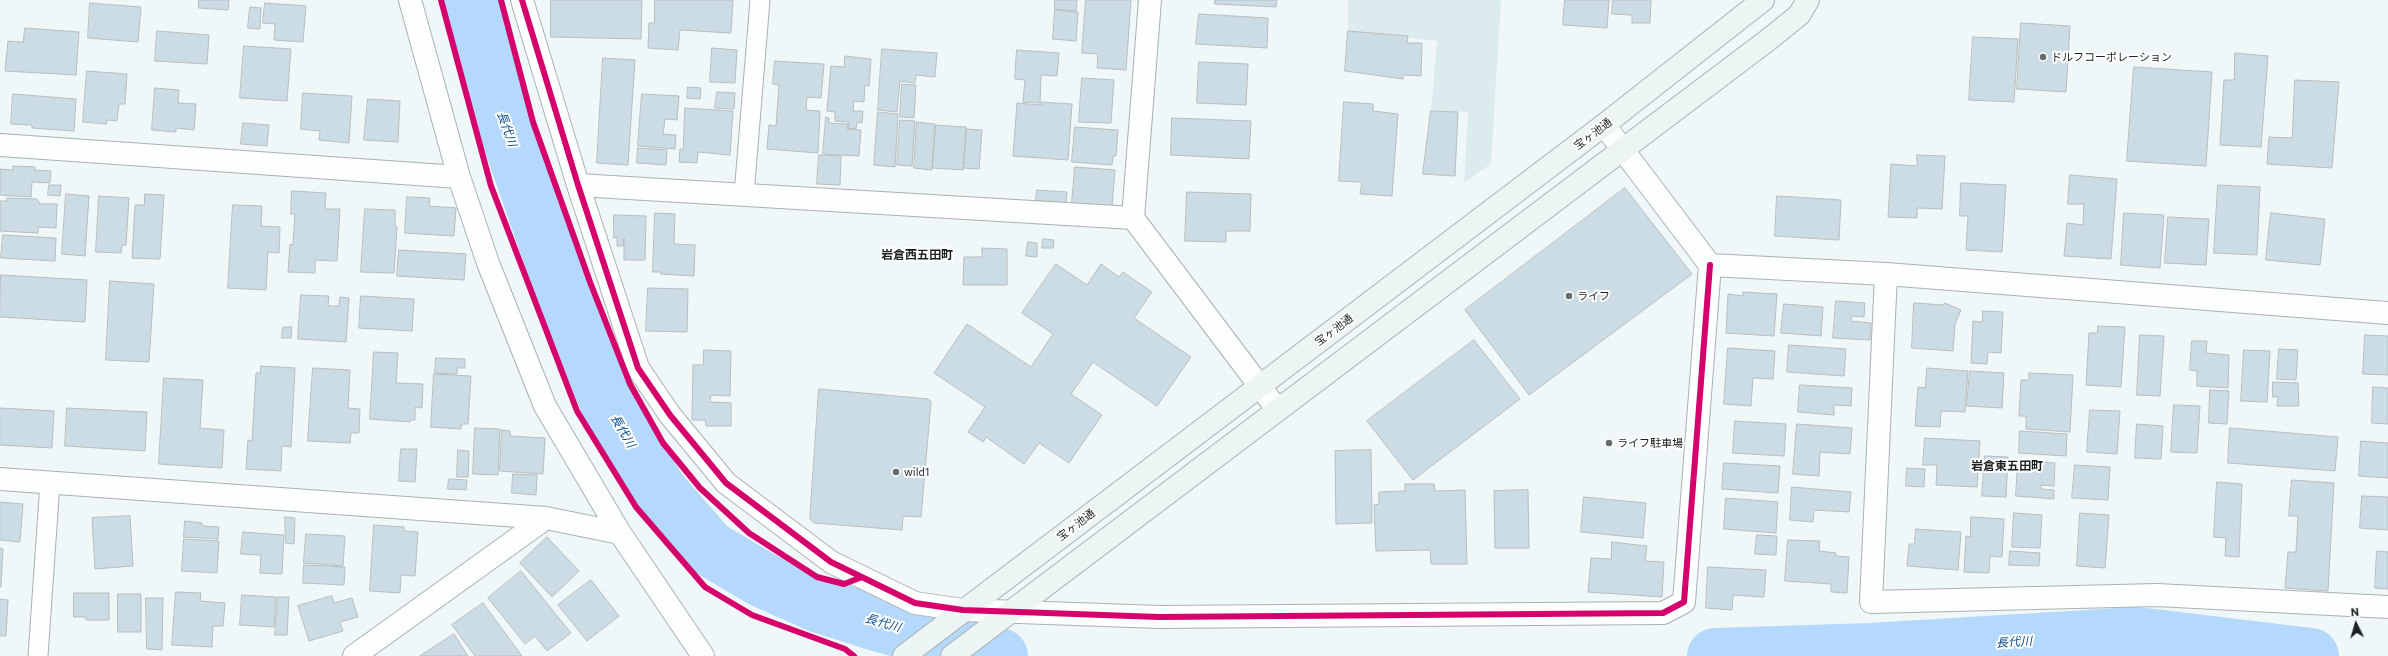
<!DOCTYPE html>
<meta charset="utf-8">
<style>
body{margin:0}
#map{position:relative;width:2388px;height:656px;overflow:hidden;background:#f0f7f8;font-family:Commissioner,sans-serif}
canvas{display:block}
.north{position:absolute;left:2336px;top:604px;width:40px;height:40px;-webkit-text-stroke:3px #fff;paint-order:stroke;rotate:355deg;font-size:11px;font-weight:700;line-height:16px;text-align:center;color:#1b2021}
.north::after{content:'';display:block;margin:auto;width:14px;height:18px;background:#1b2021;clip-path:polygon(50% 0,100% 100%,50% 72%,0 100%)}
</style>
<div id="map">
<canvas width="2388" height="656"></canvas>
<div class="north">N</div>
</div>
<script>
const ctx = document.querySelector('canvas').getContext('2d');
ctx.lineJoin = 'round';
function paint(path, color) { ctx.fillStyle = color; ctx.fill(path, 'evenodd'); }
function stroke(path, color, width, dash) { ctx.strokeStyle = color; ctx.lineWidth = width; ctx.lineCap = dash ? 'butt' : 'round'; ctx.setLineDash(dash || []); ctx.stroke(path); }
function drawText(font, color, halo, rows, align = 'center') {
  ctx.font = font + ' Commissioner,"Noto Sans JP",sans-serif'; ctx.lineWidth = 4; ctx.setLineDash([]); ctx.textBaseline = 'middle'; ctx.strokeStyle = halo; ctx.fillStyle = color; for (const [text, x, y, turn = 0] of rows) {
    ctx.save(); ctx.translate(x, y); ctx.rotate((+turn || 0) * Math.PI / 180); ctx.textAlign = isNaN(turn) ? turn : align; if (halo) ctx.strokeText(text, 0, 0); ctx.fillText(text, 0, 0); ctx.restore();
  }
}
paint(new Path2D(`
 M1348,0H1501L1491,164L1464,183L1468,112L1431,111L1437,41L1348,31Z`), '#dcecee');
paint(new Path2D(`
 M2140,648L2208,651L2254,656H2088Z`), '#c9f2fa');
stroke(new Path2D(`
 M471,0L494,93L576,327L616,422L661,493L709,548L761,579L817,604L883,625L1000,656
 M1715,656L1871,651L2137,635L2311,656`), '#b5d8fd', 56);
const building = new Path2D(`
 M199,0H229L228,10L199,8Z
 M551,0H642L641,39L551,37Z
 M655,0H733L731,33L680,30L678,50L648,48L649,23H654Z
 M1055,0H1077L1076,11L1055,9Z
 M1086,0H1131L1126,70L1097,68L1098,54L1082,53Z
 M1215,0H1277L1276,7L1215,4Z
 M1565,0H1609L1607,28L1563,25Z
 M1613,0H1651L1650,23H1632V15L1612,14Z
 M90,3L141,7L138,42L88,38Z
 M265,3L306,6L303,42L274,40L275,24L263,23Z
 M250,7L261,8L260,29L248,28Z
 M1055,10L1078,12L1076,41L1053,39Z
 M1199,14L1268,18L1267,48L1196,44Z
 M2021,23L2070,26L2066,92L2017,89Z
 M25,28L79,32L76,75L5,71L8,41L23,42Z
 M157,31L209,35L207,64L155,61Z
 M1348,31L1408,36L1407,43H1422L1421,76L1403,75V79L1345,71Z
 M1973,37L2018,39L2014,102L1969,100Z
 M244,46L291,49L287,101L240,98Z
 M712,48L737,50L735,83L710,82Z
 M882,49L937,53L935,77L916,75L915,83L900,81L897,112L878,110Z
 M1017,50L1059,53L1057,76L1041,75L1040,103L1023,102L1025,80L1015,79Z
 M2235,53L2268,56L2261,147L2220,145L2224,80H2234Z
 M845,56L871,59L869,86L865,85L864,102L854,101L853,111H863L862,123L857,122L856,129L848,128L849,122L835,121V112L827,111L831,66L844,67Z
 M603,58L635,60L628,165L597,163Z
 M775,61L824,64L821,98L807,97L806,110L820,111L818,153L767,149L769,125L776,126L779,85L773,84Z
 M1199,62L1248,64L1246,105L1197,103Z
 M2134,67L2212,72L2206,166L2127,161Z
 M87,71L127,74L125,104H119L117,121L107,120L106,124L83,122Z
 M1082,78L1114,80L1111,123L1079,122Z
 M2295,80L2339,82L2332,168L2267,164L2269,137L2292,138Z
 M902,84L916,85L914,118L900,117Z
 M688,87L701,88L700,99L687,98Z
 M155,88L179,90L178,103L196,104L194,130L176,128V132L152,130Z
 M717,92L735,93L734,109L715,108Z
 M303,93L352,96L349,143L319,140L320,131L301,129Z
 M13,94L76,99L74,131L32,128V125L11,124Z
 M642,94L679,96L677,120L665,119L663,134L676,135L675,149L638,146Z
 M368,99L400,101L398,142L364,140Z
 M1041,102L1072,104L1068,160L1013,156L1017,103L1041,105Z
 M1344,102L1373,104V111L1398,114L1392,196L1360,194L1362,182L1339,181Z
 M685,108L733,111L730,155L698,152L697,163L679,162L680,149H683Z
 M1431,111L1458,112L1455,176L1423,174Z
 M878,112L898,114L895,167L874,165Z
 M826,117L829,118V123L848,124L847,129L861,130L859,156L823,154Z
 M1172,118L1251,121L1249,159L1171,155Z
 M900,120L915,121L912,166L897,165Z
 M917,122L935,124L932,170L914,168Z
 M243,123L269,125L267,146L241,144Z
 M936,125L966,127L963,170L933,168Z
 M1075,127L1118,130L1116,156H1113L1112,165L1072,162Z
 M967,129L982,130L979,169L964,168Z
 M638,148L667,150L666,165L637,163Z
 M819,155L841,156L840,185L817,184Z
 M1917,155L1945,156L1942,209L1917,208V218L1888,217L1891,164L1917,166Z
 M13,166L35,167V170L51,171L50,183L32,182L31,197L0,195V169L13,170Z
 M1075,167L1115,170L1112,206L1072,203Z
 M2070,175L2117,179L2111,259L2064,256L2067,223L2083,225L2084,204H2068Z
 M1961,183L2006,185L2002,252L1966,250L1968,216H1960Z
 M49,185H61L60,196L48,195Z
 M2218,185L2260,187L2257,255L2214,253Z
 M1625,188L1692,274L1529,395L1465,310Z
 M1037,190L1067,192L1066,203L1036,201Z
 M292,191L326,193L325,209H340L337,261L315,260V273L288,272L290,244L293,245L295,214H291Z
 M1187,192L1251,194L1250,231H1226V242L1185,241Z
 M66,194L89,196L85,256L62,254Z
 M145,194L164,195L160,259L132,258L135,205H144Z
 M99,196L129,198L126,245H122L121,253L96,252Z
 M1777,196L1841,200L1839,240L1775,236Z
 M407,197L430,198L429,206L456,208L454,236L405,233Z
 M7,198L37,199L40,204H57L56,228L38,227V233L0,231V201H7Z
 M233,205L262,206L261,226L280,227L279,253L268,252L266,290L228,288Z
 M365,209L395,210V227H397L394,273L361,272Z
 M655,213L675,214L674,244L695,245L694,276L661,274V272H653Z
 M2124,213L2164,215L2160,268L2121,265Z
 M2271,213L2325,219L2320,265L2266,260Z
 M614,215L646,216L645,260H624V238L623,246H617V237L614,238Z
 M2168,217L2209,219L2206,265L2165,263Z
 M3,235L56,238L55,261L1,258Z
 M1043,239L1054,240L1053,248H1042Z
 M1028,242L1037,243V257L1026,256Z
 M982,248L1007,249V285H963L964,257H982Z
 M399,250L466,254L464,280L397,276Z
 M1056,264L1087,285L1101,264L1119,277L1123,272L1152,292L1134,318L1191,357L1157,406L1093,362L1071,394L1102,415L1069,463L1039,443L1024,464L986,437L983,442L968,432L985,407L934,373L967,324L1031,367L1053,334L1022,313Z
 M1,275L87,280L85,322L0,317Z
 M110,281L154,284L149,362L106,360Z
 M648,288L688,289L687,332L646,331Z
 M1743,292L1777,294L1774,336L1726,333L1728,294L1743,296Z
 M301,295L329,296L328,306H339L340,297L349,298L346,342L298,339Z
 M361,296L414,299L412,331L359,328Z
 M1836,301L1865,303L1864,317L1852,316L1851,321L1871,323L1870,340L1833,338Z
 M1914,303L1944,305L1945,303L1961,310L1955,324L1953,351L1912,348Z
 M1784,304L1823,307L1821,336L1781,333Z
 M1983,311L2003,312L2001,353L1988,352L1987,364L1971,363L1973,321L1982,322Z
 M2098,326L2125,327L2121,387L2086,385L2089,333H2097Z
 M283,327H292L291,338H282Z
 M2140,335L2164,336L2160,396L2137,395Z
 M2365,335L2388,336V375L2363,374Z
 M1474,340L1520,399L1413,480L1367,421Z
 M2192,341H2207L2206,353L2229,355L2228,388L2197,386V371L2190,370Z
 M1789,345L1846,349L1844,376L1787,372Z
 M1728,348L1775,351L1773,379L1753,378L1751,406L1724,404Z
 M2279,349L2298,350L2296,380L2277,379Z
 M704,350L731,351L730,396L711,395L710,402L731,403V426H706L705,420H692L693,365H703Z
 M2244,350L2270,351L2267,402L2241,401Z
 M374,352L398,353L396,383L423,384L422,408L415,407V420H410V422L370,419Z
 M436,358L465,359V368H457V374L435,373Z
 M261,366L295,368L291,447L282,446L281,471L246,469L248,440L252,441L256,373H260Z
 M313,368L350,370L348,408L360,409L359,433H351L350,443L308,441Z
 M1927,368L1968,371L1965,412L1941,411L1940,427L1915,426L1918,387L1925,388Z
 M1970,371L2004,373L2002,408L1967,406Z
 M2029,373L2073,375L2070,432L2026,429V416H2019L2021,380H2029Z
 M434,374L471,376L468,424H462L461,429L431,427Z
 M164,378L203,380L200,428L224,430L222,468L159,464Z
 M2273,382L2298,383L2299,406H2277L2278,397H2273Z
 M1800,385L1852,388L1851,406L1834,405V415L1798,412Z
 M2373,387L2388,388V424L2372,423Z
 M819,389L928,399L931,402L921,517L903,516L902,530L814,523L810,519Z
 M2210,390L2229,391L2227,424L2209,423Z
 M2174,405L2200,406L2197,453L2171,452Z
 M0,408L54,411L52,448L0,445Z
 M67,408L147,412L145,451L65,446Z
 M2090,410L2120,411L2117,454L2087,452Z
 M1735,421L1786,424L1784,456L1733,453Z
 M1797,424L1852,428L1850,454L1820,452L1819,476L1793,474Z
 M2137,424L2163,426L2161,459L2135,458Z
 M475,428L500,429L498,475L473,474Z
 M2230,428L2338,437L2335,471L2228,463Z
 M502,430L510,431V436L545,438L543,474L500,471Z
 M2020,431L2067,434L2066,456L2019,453Z
 M1925,438L1980,441L1977,487L1936,485L1937,465H1923Z
 M2361,441L2388,443V478L2359,476Z
 M401,449H417L415,482L399,481Z
 M458,450L469,451L468,477H457Z
 M1371,450L1372,523L1336,524L1335,451Z
 M1985,456L2008,457L2006,497L1982,496Z
 M2018,461L2055,463L2054,486L2041,485V489L2054,490V499L2016,496Z
 M1724,463L1780,466L1778,493L1722,489Z
 M2075,465L2110,467L2108,500L2072,498Z
 M1907,468L1925,469L1924,487L1906,486Z
 M513,474L537,475L536,495L512,493Z
 M449,479L467,480L466,490L448,489Z
 M2292,480L2334,483L2328,591L2285,588L2288,552H2296L2298,516H2289Z
 M2217,482L2242,484L2239,557L2225,556L2226,538L2214,537Z
 M1405,484H1434L1435,491L1465,490L1467,564H1431L1430,550L1376,551L1374,505L1379,504V492L1405,491Z
 M1792,487L1851,492L1849,512L1814,510L1813,522L1790,520Z
 M1528,490L1529,548H1495L1494,491Z
 M2362,496L2388,497V530L2360,528Z
 M1584,497L1646,503L1643,538L1581,532Z
 M1726,498L1778,502L1776,533L1724,529Z
 M0,502L23,504L20,542L0,540Z
 M2014,513L2042,515L2040,548L2012,547Z
 M2080,513L2109,515L2105,568L2077,566Z
 M130,516L133,566L95,569L92,518Z
 M285,517L295,518L294,544L286,543Z
 M1971,517L2004,519L2002,557L1990,556L1989,573L1964,572L1966,536L1970,537Z
 M185,521L202,523V526L219,527L218,539L184,537Z
 M374,525L404,527V531L418,532L415,576L401,575L400,593L370,591Z
 M1916,529L1961,532L1958,570L1907,566L1909,544H1914Z
 M243,532L284,535L282,574L260,573L261,555L241,554Z
 M306,534L345,536L343,566L304,563Z
 M1757,535L1777,536L1776,555L1755,554Z
 M547,537L579,571L552,597L520,563Z
 M184,539L219,541L217,573L182,571Z
 M1788,540L1820,541L1819,551L1836,553V556L1849,557L1847,593L1831,592V584L1785,581Z
 M1612,542L1647,546L1645,561L1664,562L1662,597L1588,592L1591,558L1611,559Z
 M0,548L3,549L1,587H0Z
 M2010,551L2040,553L2039,566L2009,565Z
 M2377,551L2388,552V589L2375,588Z
 M304,565L345,567L344,585L303,583Z
 M1708,567L1766,570L1764,597L1733,595L1732,610L1706,608Z
 M521,571L571,633L547,651L535,636L525,644L488,598Z
 M591,580L619,616L587,641L558,605Z
 M176,592L201,593L200,601L225,603L223,626H213L212,647L172,645Z
 M74,593H109V620H86V617H74Z
 M118,594H141V632H118Z
 M242,595L276,597L274,627L240,625Z
 M332,596L334,603L352,598L358,617L340,622L343,631L309,641L298,606Z
 M278,597H289L287,635H275Z
 M146,598H163L162,650L147,649Z
 M0,599L8,600L6,636H0Z
 M483,603L522,656H475L452,625Z
 M454,634L468,656H420Z`);
paint(building, '#cbdce4');
stroke(building, '#b8bdbf', 1);
const lane = new Path2D(`
 M744,195L760,0
 M38,656L50,483`);
const street = new Path2D(`
 M410,0L459,177L488,263L545,406L620,533L703,656
 M522,0L578,185L638,368L670,415L726,483L831,562L915,603L963,610L1159,617L1663,613L1684,602L1710,265
 M1150,0L1133,218L1277,409
 M1604,125L1710,265L1886,274L2388,313
 M0,145L459,177
 M578,185L1133,218
 M1886,274L1871,602L2157,595L2388,607
 M0,479L546,518L620,533
 M354,656L546,518`);
const secondary = new Path2D(`
 M904,656L1604,125L1763,0
 M952,656L1768,40L1799,15L1808,0`);
stroke(lane, '#abb1b2', 21);
stroke(street, '#abb1b2', 24);
stroke(secondary, '#abb1b2', 24);
stroke(lane, '#fdfefe', 19);
stroke(street, '#fdfefe', 22);
stroke(secondary, '#ecf4f4', 22);
stroke(new Path2D(`
 M441,0L491,186L577,411L636,507L705,587L752,615L845,649L854,656
 M501,0L533,122L590,282L630,384L663,443L700,488L749,533L817,577L844,584L862,577
 M522,0L578,185L638,368L670,415L726,483L831,562L915,603L963,610L1159,617L1663,613L1684,602L1710,265`), '#d6006c', 6);
for (const [x, y, r, color] of [
 [2043,57,4,"#666b6c"],
 [1569,296,4,"#666b6c"],
 [1609,443,4,"#666b6c"],
 [896,472,4,"#666b6c"]
]) { const dot = new Path2D(); dot.arc(x, y, r, 0, 2 * Math.PI); ctx.fillStyle = color; ctx.fill(dot); stroke(dot, '#fff', 1.5); }
drawText('11px', '#1b2021', '#fff', [
 ["ドルフコーポレーション",2051,57],
 ["ライフ",1577,296],
 ["ライフ駐車場",1617,443],
 ["wild1",904,472]
], 'left');
drawText('11px', '#1b2021', '#fff', [
 ["宝ヶ池通",1593,134,-37],
 ["宝ヶ池通",1334,330,-37],
 ["宝ヶ池通",1076,525,-37]
]);
drawText('italic 12px', '#054986', '#fff', [
 ["長代川",507,129,71],
 ["長代川",623,431,60],
 ["長代川",883,623,16],
 ["長代川",2014,642,-3]
]);
drawText('bold 12px', '#1b2021', '#fff', [
 ["岩倉西五田町",917,255],
 ["岩倉東五田町",2007,466]
]);
</script>
